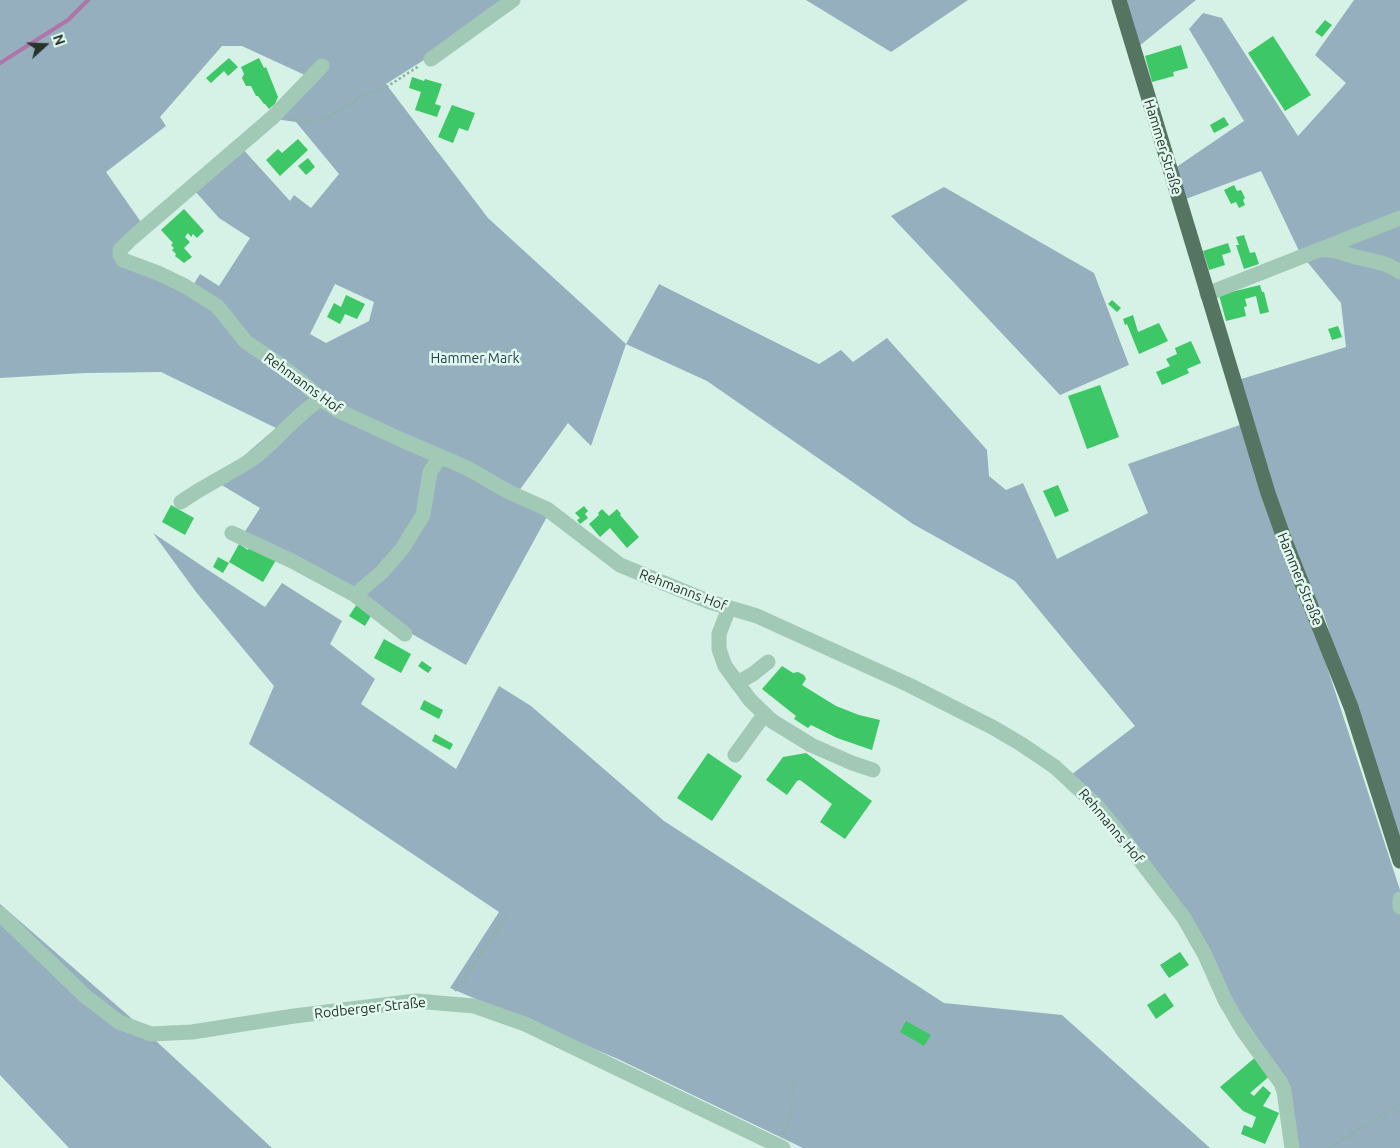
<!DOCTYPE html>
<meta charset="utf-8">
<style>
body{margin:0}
#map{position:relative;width:1400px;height:1148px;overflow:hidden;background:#d6f1e5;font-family:Ubuntu,sans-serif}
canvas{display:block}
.north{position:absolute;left:20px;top:20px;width:50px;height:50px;-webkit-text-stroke:4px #e2f9ef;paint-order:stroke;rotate:70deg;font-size:14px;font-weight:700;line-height:20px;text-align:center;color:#25332a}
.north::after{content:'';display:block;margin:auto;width:18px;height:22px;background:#25332a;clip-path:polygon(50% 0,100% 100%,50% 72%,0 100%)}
</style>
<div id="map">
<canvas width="1400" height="1148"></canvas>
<div class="north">N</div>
</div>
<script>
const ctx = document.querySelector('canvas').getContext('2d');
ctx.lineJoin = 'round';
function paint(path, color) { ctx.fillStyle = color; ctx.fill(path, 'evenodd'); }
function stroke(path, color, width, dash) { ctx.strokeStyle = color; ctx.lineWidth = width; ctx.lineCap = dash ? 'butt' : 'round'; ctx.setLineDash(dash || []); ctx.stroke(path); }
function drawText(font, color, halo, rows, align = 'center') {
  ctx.font = font + ' Ubuntu,sans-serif'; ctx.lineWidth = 5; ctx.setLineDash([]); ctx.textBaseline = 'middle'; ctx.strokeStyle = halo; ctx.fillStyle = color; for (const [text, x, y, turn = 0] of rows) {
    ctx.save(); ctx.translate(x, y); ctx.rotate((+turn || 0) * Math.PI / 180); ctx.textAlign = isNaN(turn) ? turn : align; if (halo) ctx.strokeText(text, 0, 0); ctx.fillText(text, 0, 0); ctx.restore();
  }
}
paint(new Path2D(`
 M0,0H509L476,27L386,84L488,218L626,344L659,284L819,364L841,350L853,362L887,338L987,450L989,476L1006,490L1023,483L1057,559L1148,513L1128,464L1240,425L1238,380L1346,347L1341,303L1300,253L1261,171L1183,200L1175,168L1244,121L1189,29L1203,13L1222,18L1298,136L1346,83L1315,55L1354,0H1400V858L1323,612L1312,621L1400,890V1148H1296L1287,1082L1228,995L1179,913L1063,781L1135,726L1015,581L913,524L707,381L626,344L591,446L568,423L516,495L549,513L466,665L242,536L260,508L215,481L276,428L161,372L85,373L0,378ZM222,46H242L307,76L199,176L143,225L106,172L166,126L160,117ZM275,119L296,122L339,174L311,208L294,195L290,201L241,147ZM194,190L219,218L250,238L219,286L200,274L192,287L124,254ZM335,284L374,302L369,321L326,343L310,334Z
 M806,0H968L891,52Z
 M1124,0H1196L1138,47Z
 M944,187L1094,273L1129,365L1060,395L891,216Z
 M153,533L208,570L265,607L282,583L342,621L330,644L375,679L361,704L456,769L499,686L531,706L664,821L944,1003L1062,1015L1210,1148H803L618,1059L450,988L499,912L249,744L274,686L196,592Z
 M0,904L130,1017L272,1148H69L0,1075Z`), '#96afbf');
stroke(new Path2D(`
 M0,63L68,20L88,0`), '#ae75a8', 4);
paint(new Path2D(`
 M1325,20L1332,25L1322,37L1315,32Z
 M1273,36L1311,95L1285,111L1248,53Z
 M1181,45L1188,68L1173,72L1174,76L1152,82L1145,56Z
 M229,58L238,67L228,76L224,71L211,83L206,78Z
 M259,58L264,68L266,67L278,97L275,104L269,109L265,104H264L258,96H256L251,86H246L242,78L244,74L241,67Z
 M412,77L424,81L425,79L442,84L435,104L441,106L437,117L415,110L421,92L409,88Z
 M452,105L475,113L468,131L459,128L453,143L438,137Z
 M1224,117L1229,125L1214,133L1210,125Z
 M298,139L308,150L280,176L266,160L278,149L282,153Z
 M308,158L315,167L306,175L298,166Z
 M1234,185L1237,191L1241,190L1245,198L1243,200L1245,205L1239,208L1236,202L1231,204L1224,190Z
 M184,209L204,231L197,238L193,234L191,237L188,233L185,237L190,242L184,248L192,257L184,263L175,256L176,254L172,250L174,248L171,245L173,243L161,230Z
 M1244,235L1250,253L1255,252L1259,264L1244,269L1236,245H1239L1236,237Z
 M1228,243L1231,252L1222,255L1225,265L1209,270L1203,251Z
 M1260,285L1262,292H1264L1269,312L1260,314L1256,296L1245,299L1247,306L1244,307L1246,316L1226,321L1219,295Z
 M346,295L365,304L357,319L345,314L340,324L327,317L334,303L341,307Z
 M1112,300L1121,308L1117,312L1108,304Z
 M1133,315L1138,332L1159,323L1168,341L1139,354L1127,324L1125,325L1123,319Z
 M1338,326L1342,337L1332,340L1328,329Z
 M1191,341L1201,363L1187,369L1189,373L1162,385L1156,372L1170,366L1166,359L1177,354L1175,348Z
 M1100,385L1119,437L1087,449L1068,396Z
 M1058,485L1069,511L1055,517L1043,491Z
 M171,505L194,518L185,535L162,522Z
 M584,506L588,511L585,514L588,518L580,524L577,520L580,518L575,513Z
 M602,509L609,516L617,509L621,514L620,515L639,537L627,548L610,528L600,537L589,524L599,515L598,513Z
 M239,544L248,550L251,545L276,560L263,582L229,562Z
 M218,557L229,563L223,573L213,567Z
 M357,604L372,614L365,626L349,616Z
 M384,639L411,654L401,673L374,658Z
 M422,661L432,668L428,673L418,666Z
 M782,666L793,673L798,672L804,675L806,679L802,685L836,706L859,715L880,720L872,750L837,738L811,725L808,728L794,719L796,716L762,689Z
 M424,700L443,710L439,719L420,709Z
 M435,734L453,744L450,750L432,741Z
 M708,753L742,776L712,821L677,798Z
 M806,753L872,801L845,839L820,822L832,804L800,780L797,781L787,795L766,780L783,757Z
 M1180,952L1189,965L1169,978L1160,965Z
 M1165,993L1174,1006L1156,1019L1147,1005Z
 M906,1021L931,1035L924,1046L900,1032Z
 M1257,1056L1272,1074L1250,1093L1254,1096L1263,1086L1271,1093L1263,1106L1279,1113L1265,1144L1241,1134L1244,1125L1252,1128L1256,1117L1243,1111L1220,1087Z`), '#3dc766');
stroke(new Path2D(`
 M290,118L309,122L331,116L365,94L385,88L419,66
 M455,991L498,929L506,913
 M783,1135L791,1113L794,1078
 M1328,1148L1367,1125L1400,1104`), '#8cb4a0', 2.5, [2.5, 2.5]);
stroke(new Path2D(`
 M431,59L513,0
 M322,66L273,117L131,239L120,250V255L123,260L158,273L185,286L217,306L246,342L279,364L302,382L321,399L339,411L402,440L467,468L509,492L547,509L620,565L710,602L757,616L909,685L994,728L1021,744L1055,767L1097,806L1117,830L1184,918L1205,955L1225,1000L1242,1029L1281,1083L1284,1091L1292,1148
 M1322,250C1334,248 1344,254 1356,257C1372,261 1386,262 1400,272
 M1207,294L1400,218
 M181,502C203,486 228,475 251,460C276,442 294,416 321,399
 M232,533L292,561L355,595L382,572L402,549L423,515L430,472L440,457
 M355,595L405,634
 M729,608L719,634V649L725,666L750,700L772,721L811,745L852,763L873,770
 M737,683L753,674L768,662
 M735,755L764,715
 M1400,899V907
 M0,914L85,996L119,1022L151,1034L192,1032L294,1016L416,1001L474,1006L525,1024L783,1148`), '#a2c8b6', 15);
stroke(new Path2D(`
 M1119,0L1268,493L1285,541L1351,707L1400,861`), '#557562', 15);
drawText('14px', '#25332a', '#e2f9ef', [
 ["Hammer Straße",1163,147,73],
 ["Rehmanns Hof",303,383,36],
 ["Hammer Straße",1300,579,68],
 ["Rehmanns Hof",683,590,21],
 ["Rehmanns Hof",1111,826,50],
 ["Rodberger Straße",370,1008,-6]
]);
drawText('14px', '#284051', '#e2f9ef', [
 ["Hammer Mark",475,358]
]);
</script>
